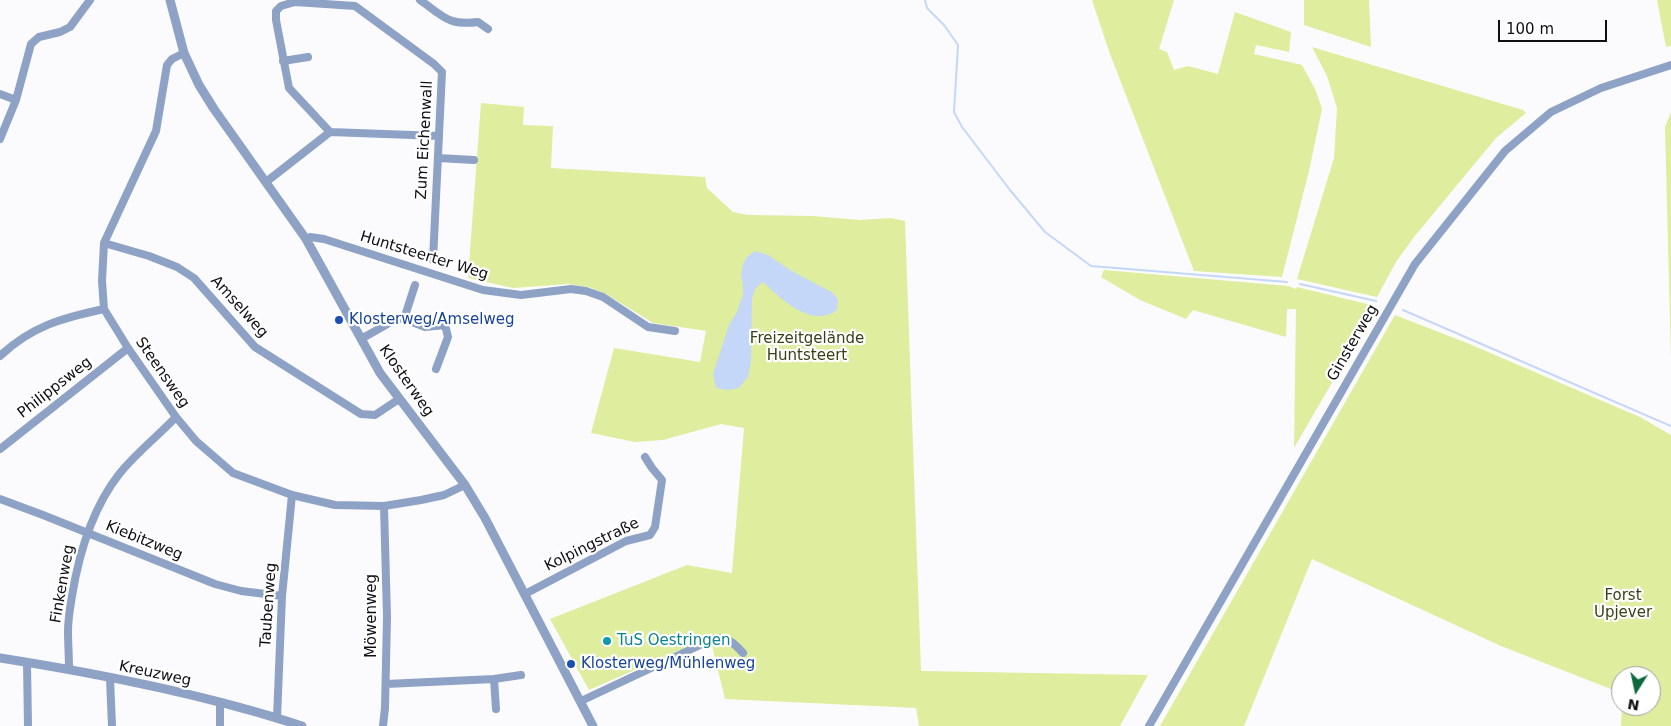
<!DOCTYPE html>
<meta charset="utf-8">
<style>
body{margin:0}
#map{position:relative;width:1671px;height:726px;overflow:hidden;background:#fbfbfe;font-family:"DejaVu Sans",sans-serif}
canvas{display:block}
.north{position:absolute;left:1611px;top:666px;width:50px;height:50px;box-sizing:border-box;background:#fff;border:1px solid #9f9fa1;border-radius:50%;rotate:190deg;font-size:14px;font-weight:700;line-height:20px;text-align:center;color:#0f0f13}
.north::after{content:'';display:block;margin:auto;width:18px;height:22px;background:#10693c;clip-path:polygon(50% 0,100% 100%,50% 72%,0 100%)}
.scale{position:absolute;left:1498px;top:20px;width:109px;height:22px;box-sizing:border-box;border:2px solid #0f0f13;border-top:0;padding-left:6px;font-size:15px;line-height:18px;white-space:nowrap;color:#0f0f13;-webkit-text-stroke:4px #fff;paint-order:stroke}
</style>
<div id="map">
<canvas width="1671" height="726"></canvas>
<div class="north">N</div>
<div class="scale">100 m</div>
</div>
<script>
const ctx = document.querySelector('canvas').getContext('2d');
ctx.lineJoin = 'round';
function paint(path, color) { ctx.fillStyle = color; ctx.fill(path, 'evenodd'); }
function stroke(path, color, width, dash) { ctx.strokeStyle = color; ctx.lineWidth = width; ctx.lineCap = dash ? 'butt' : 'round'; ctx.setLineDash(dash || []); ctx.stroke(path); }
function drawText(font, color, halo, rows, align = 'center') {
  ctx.font = font + ' "DejaVu Sans",sans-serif'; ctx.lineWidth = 4.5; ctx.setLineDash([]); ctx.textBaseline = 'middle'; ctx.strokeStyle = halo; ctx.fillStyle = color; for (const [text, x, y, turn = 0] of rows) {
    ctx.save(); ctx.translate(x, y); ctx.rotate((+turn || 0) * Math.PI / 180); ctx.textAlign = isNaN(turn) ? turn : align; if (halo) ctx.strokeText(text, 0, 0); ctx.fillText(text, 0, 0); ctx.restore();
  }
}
paint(new Path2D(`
 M1092,0H1174L1159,49L1167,52L1174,70L1188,66L1218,74L1235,12L1291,32L1289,52L1256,45L1254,54L1302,65L1316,91L1322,109L1309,171L1282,277L1194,271L1110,54Z
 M1304,0H1369L1371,47L1304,25Z
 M1657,0H1671V46L1666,47Z
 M1312,47L1523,110L1526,113L1496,138L1414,237L1396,262L1377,297L1297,279L1334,158L1337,108L1327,76Z
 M481,103L524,107L523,125L553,126L551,168L705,177L707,188L733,212L748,215L813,216L860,220L891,218L905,221L921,671L1148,675L1120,726H919L916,708L725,699L710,637L589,690L550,619L687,565L732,573L744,428L721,424L663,440L635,442L591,433L614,348L700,362L706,331L653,323L606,294L589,287L568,284L513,288L468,278Z
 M1671,112V360L1665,127Z
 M1104,270L1288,286L1296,289L1297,287L1371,305L1369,319L1294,448L1296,309H1287L1286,337L1193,310L1186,319L1140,300L1101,277Z
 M1395,315L1467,343L1640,417L1671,435V726H1621L1622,706H1651V676H1621V693L1501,646L1312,559L1244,726H1160Z`), '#deed9e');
paint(new Path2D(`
 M755,251L768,255L790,270L833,293L838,300L837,310C812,329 781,299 763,282L755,289L752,299L751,361L748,377L739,388L728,390L716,388L713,374L729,325L737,312L743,295V285L741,275L743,264L748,256Z`), '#c5d7f9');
stroke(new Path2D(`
 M925,0L927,8L944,25L958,45L954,112L962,127L1010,190L1045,232L1091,266L1287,282
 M1300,284L1376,301
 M1403,310L1671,426`), '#c5d7f9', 2);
stroke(new Path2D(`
 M420,0C443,16 448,26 478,22L488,29
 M184,53L172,59L167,65L156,131L104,243L102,281L104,309L128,348L176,417L196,441L233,473L292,495L335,505L384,506L421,500L444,495L465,485
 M283,61L308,57
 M0,94L16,100
 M330,132L439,136
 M0,139L16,100L31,44L39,37L60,32L70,27L90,0
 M438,158L474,160
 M266,182L330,132L289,88L276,20V11L281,6L295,2L355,6L434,64L442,72L433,260
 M306,239L310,237L324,239L483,290L521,295L571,289L586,291L603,297L648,327L675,331
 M104,243L149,256L177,267L194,278L255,347L361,414L375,415L399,399
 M404,319L415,285
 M361,339L398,318L404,319L425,327L445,325L448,337L436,369
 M0,356C32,326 62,318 104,309
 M0,449L128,348
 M0,499L43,515L215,584L241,591L282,596
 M525,594L626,541L650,535L655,527L662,480L652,468L645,457
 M27,663L28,726
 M69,669C69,656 68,643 68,631C68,619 70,608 72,596C79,553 92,508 120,473C137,452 158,436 176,417
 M110,678L112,726
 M494,679L521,675
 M386,684L494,679L496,709
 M581,701L715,638C728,637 735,644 743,653
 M277,718L282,596L292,495
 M220,726V702
 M383,726L385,708L387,617L384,506
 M1149,726L1415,264L1505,151L1551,112L1601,88L1671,65`), '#8ea2c6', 8);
stroke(new Path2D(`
 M170,0L184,53L199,85L214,109L306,239L380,373L465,485L485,518L593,726
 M0,658C102,674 204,694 302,726`), '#8ea2c6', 9);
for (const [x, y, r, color] of [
 [339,320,5,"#1a4fb4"],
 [607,641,5,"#0f9aa8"],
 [571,664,5,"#1a4fb4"]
]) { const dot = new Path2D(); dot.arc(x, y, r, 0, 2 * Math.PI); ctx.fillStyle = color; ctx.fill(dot); stroke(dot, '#fff', 2); }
drawText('15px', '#0f0f13', '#fff', [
 ["Zum Eichenwall",425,140,-87],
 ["Huntsteerter Weg",424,256,17],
 ["Amselweg",239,307,48],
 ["Ginsterweg",1353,343,-60],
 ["Steensweg",162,373,55],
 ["Klosterweg",406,381,55],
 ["Philippsweg",55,388,-38],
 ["Kiebitzweg",144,541,22],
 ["Kolpingstraße",592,545,-26],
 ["Finkenweg",63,584,-80],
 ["Taubenweg",269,605,-86],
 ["Möwenweg",372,616,-90],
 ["Kreuzweg",155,674,12]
]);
drawText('15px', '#164399', '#fff', [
 ["Klosterweg/Amselweg",349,320],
 ["Klosterweg/Mühlenweg",581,664]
], 'left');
drawText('15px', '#394016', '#fff', [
 ["Freizeitgelände",807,339],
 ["Huntsteert",807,356],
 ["Forst",1623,596],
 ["Upjever",1623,613]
]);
drawText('15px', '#0d838f', '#fff', [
 ["TuS Oestringen",617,641]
], 'left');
</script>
